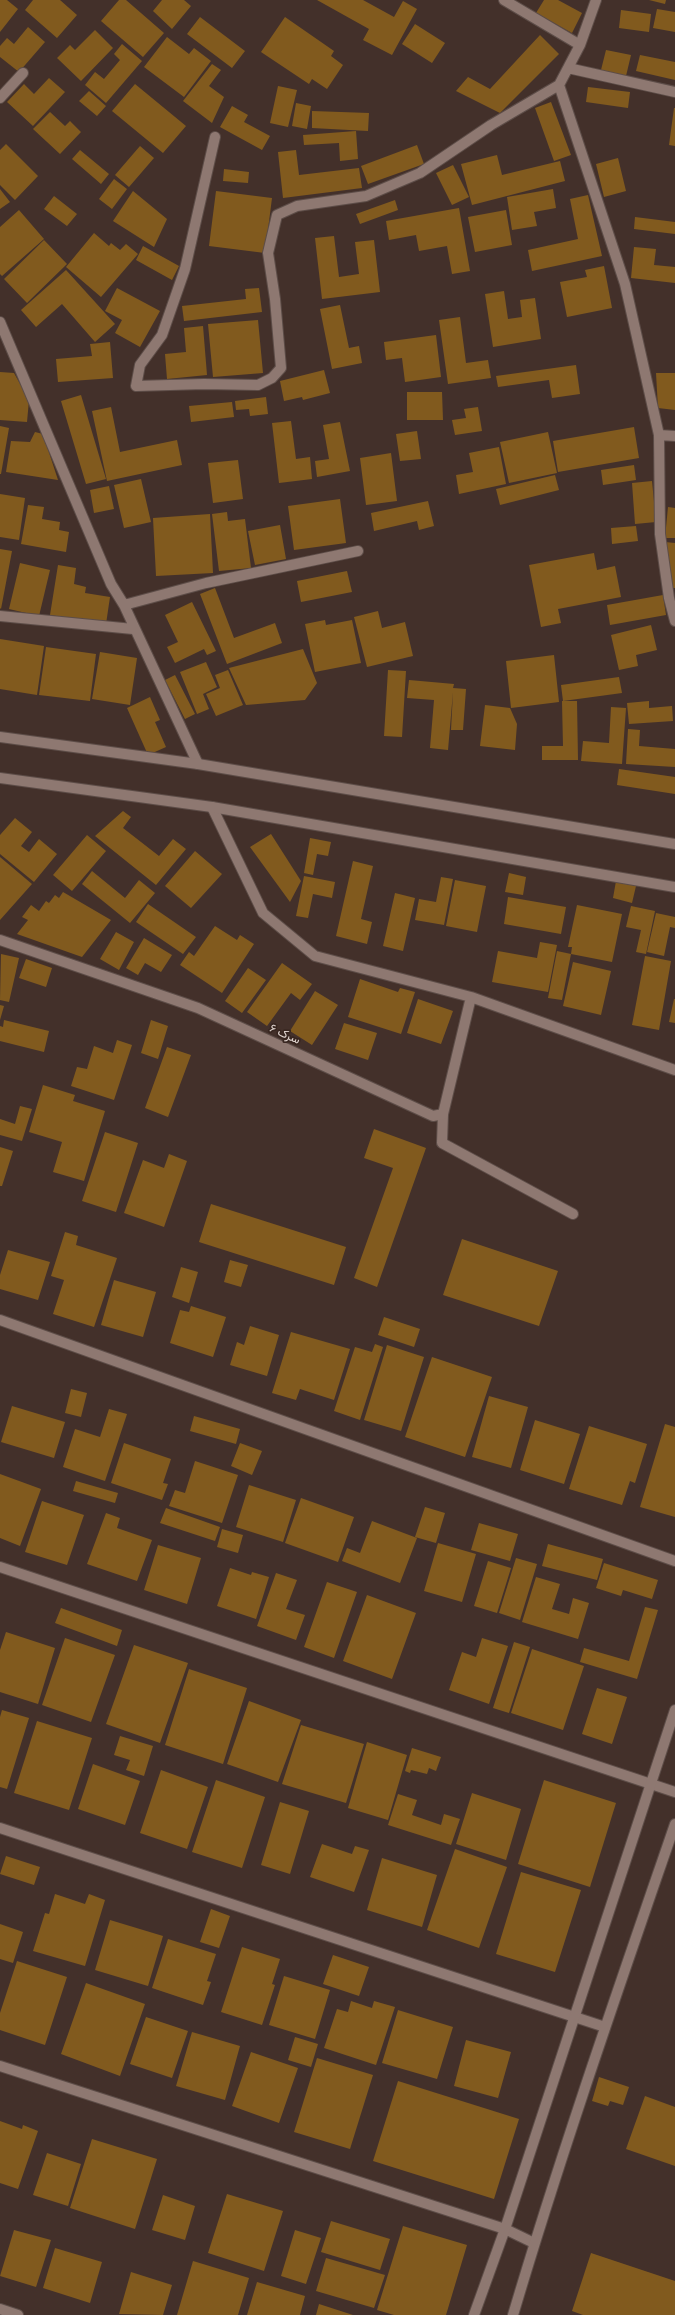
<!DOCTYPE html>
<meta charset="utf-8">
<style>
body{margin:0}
canvas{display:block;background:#43302a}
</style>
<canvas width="675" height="2315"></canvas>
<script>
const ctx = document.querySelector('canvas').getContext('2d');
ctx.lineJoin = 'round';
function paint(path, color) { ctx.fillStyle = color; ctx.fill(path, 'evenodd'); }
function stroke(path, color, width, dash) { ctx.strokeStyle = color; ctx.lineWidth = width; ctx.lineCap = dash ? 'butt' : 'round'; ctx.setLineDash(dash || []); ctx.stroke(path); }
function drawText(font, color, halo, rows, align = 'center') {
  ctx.font = font + ' "Playfair Display",Vazirmatn,serif'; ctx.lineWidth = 3.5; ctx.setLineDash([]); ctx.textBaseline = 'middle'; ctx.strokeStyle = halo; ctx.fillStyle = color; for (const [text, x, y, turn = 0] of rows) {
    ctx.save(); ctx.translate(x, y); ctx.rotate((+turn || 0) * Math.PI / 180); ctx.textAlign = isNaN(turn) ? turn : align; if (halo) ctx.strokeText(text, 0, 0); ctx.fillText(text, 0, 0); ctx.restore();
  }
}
paint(new Path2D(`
 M0,0H7L18,9L0,32Z
 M33,0H60L77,15L57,38L25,10Z
 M119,0H126L164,33L143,57L101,21Z
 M162,0H184L191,6L172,29L153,11Z
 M317,0H363L394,17L403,1L417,9L392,55L363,40L369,29Z
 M544,0H558L582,13L572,33L536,13Z
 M649,0H666L665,4Z
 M657,9L675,12V32L653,28Z
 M621,10L651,14L649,32L619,28Z
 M200,17L245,51L232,68L187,34Z
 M285,17L334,51L331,56L343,65L327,89L312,79L309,84L261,52Z
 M415,24L445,43L432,63L402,44Z
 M28,27L45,42L19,72L0,57V46L7,38L14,44Z
 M95,30L113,48L81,81L57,58L70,45L75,50Z
 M540,35L559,54L500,113L456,91L468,77L490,89Z
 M167,37L189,54L194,48L211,61L184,97L144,67Z
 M122,44L142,61L106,103L85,85L95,72L104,79L120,60L114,54Z
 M606,50L631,55L626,76L601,70Z
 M640,55L675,62V80L636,71Z
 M212,64L221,70L209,86L224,97L212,123L183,101Z
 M49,78L65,92L33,126L7,102L24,84L34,94Z
 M135,84L186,126L163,153L112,111Z
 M278,86L297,90L288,127L270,123Z
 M588,87L630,92L628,108L586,102Z
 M89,91L106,106L97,116L79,101Z
 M551,102L571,155L554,161L535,108Z
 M296,103L311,106L307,129L292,126Z
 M232,106L248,115L244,122L270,136L262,150L220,127Z
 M674,108H675V146L669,145Z
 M312,111L369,113L368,131L312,128Z
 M50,112L65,126L70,121L81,132L60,154L33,129Z
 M356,131L358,159L340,161L339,143L304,145L303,135Z
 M6,144L38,176L15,200L0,185V150Z
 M417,145L424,164L368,184L361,166Z
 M140,146L154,158L129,187L115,175Z
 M80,150L109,174L101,184L72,159Z
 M296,150L299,175L359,168L362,188L283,198L278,152Z
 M497,155L502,175L560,161L565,181L472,205L461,164Z
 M618,158L626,191L604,197L596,164Z
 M453,165L469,197L452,205L436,173Z
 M224,169L249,172L248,183L223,181Z
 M114,179L127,189L112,209L99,199Z
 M0,189L10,202L0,209Z
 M553,189L556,208L534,212L537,226L512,230L507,197Z
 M133,191L167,219L154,247L113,221Z
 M216,191L272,198L265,253L209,246Z
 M588,195L602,256L532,271L528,250L578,239L570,199Z
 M54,196L77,214L67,226L44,209Z
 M395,200L398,210L360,224L356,214Z
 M459,208L470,271L452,274L447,246L419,251L416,235L389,240L386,221Z
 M19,210L44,239L2,276L0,274V227Z
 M506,210L512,245L475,252L468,217Z
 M635,217L675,222V234L634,229Z
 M94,233L109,246L111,243L120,250L126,244L138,254L101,297L66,267Z
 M334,236L339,277L359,274L355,242L374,240L380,292L322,299L315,238Z
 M44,240L67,264L27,303L4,279Z
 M143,246L179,266L172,280L136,260Z
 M634,247L656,249L654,265L675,267V283L631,278Z
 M604,266L612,308L567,317L560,282L587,277L585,270Z
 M66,270L115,324L95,342L62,304L36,327L21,310Z
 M117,288L160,311L140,347L115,333L122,320L105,311Z
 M259,288L262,312L184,321L182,306L246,299L245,289Z
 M504,291L508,319L522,317L520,300L535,298L541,339L493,347L485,294Z
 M340,305L349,348L359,346L362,363L332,369L320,309Z
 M460,317L466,363L488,360L491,378L448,384L439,320Z
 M258,320L263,373L213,377L208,324Z
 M203,326L207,375L167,379L165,354L186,352L184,328Z
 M436,335L441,377L405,382L402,358L386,360L384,342Z
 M110,342L113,378L58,382L56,359L92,356L90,344Z
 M576,365L580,394L552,398L549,380L498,387L496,376Z
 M324,370L330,393L303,400L302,397L284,401L280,381Z
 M0,372L14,373L29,400L27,422L0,420Z
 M656,373H675V410L658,408Z
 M407,392H442L443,420H407Z
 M81,395L106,479L86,484L61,401Z
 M266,397L268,414L250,416L249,409L236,410L235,401Z
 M232,402L234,417L191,422L189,406Z
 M111,407L120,452L177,440L182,465L107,481L92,411Z
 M478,407L482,431L455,435L452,420L466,418L464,409Z
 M291,421L296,459L310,457L312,479L279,483L272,423Z
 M340,422L350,471L317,477L315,461L329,459L323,425Z
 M0,426L9,428L1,474H0Z
 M634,427L639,458L558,472L553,441Z
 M417,431L421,459L400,461L396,434Z
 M35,432L43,434L58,480L6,472L11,441L30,442Z
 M548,432L557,473L509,483L500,442Z
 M499,447L506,484L459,494L456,475L473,472L469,453Z
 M391,453L397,501L366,505L360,458Z
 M238,460L243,499L213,503L208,463Z
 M634,465L636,480L603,485L601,470Z
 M555,475L559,490L500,505L496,489Z
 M141,479L151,522L124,528L114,485Z
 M652,481L656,522L635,524L632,483Z
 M109,486L114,509L94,513L90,490Z
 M0,494L25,498L19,540L0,537Z
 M340,499L346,543L294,550L288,506Z
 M428,501L434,526L419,530L417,521L374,531L371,513Z
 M28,505L44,507L42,519L60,522L59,530L69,532L66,552L21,544Z
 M668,507L675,508V538H665Z
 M227,512L228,521L245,519L251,568L219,571L212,514Z
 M210,514L213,573L156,576L153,518Z
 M280,525L286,559L255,565L248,531Z
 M636,526L638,541L612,544L611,528Z
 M665,542L675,543V588H673Z
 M0,549L12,551L1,609L0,608Z
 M594,553L597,570L615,566L621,597L558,609L561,623L541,627L529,565Z
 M20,563L50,570L39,616L9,609Z
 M58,565L76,568L74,584L86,587L85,593L110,597L106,624L50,615Z
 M347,571L352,592L301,602L297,581Z
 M215,588L234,638L275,623L282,643L227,664L200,594Z
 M663,595L666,615L610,625L607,605Z
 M192,602L216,651L207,655L204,649L175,663L167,647L178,642L165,615Z
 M378,611L382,628L405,622L413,656L367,667L354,617Z
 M325,620L326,625L352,620L361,663L315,672L305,624Z
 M651,625L657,650L636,655L638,666L619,670L611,635Z
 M0,639L44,646L37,695L0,689Z
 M46,647L96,654L90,701L39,695Z
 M303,649L317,683L305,700L246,705L229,668Z
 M100,652L137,658L130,705L92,699Z
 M554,655L559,702L511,708L506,661Z
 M206,662L217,687L203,694L209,709L197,714L180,672Z
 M228,670L243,705L216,716L206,694L220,688L215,675Z
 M388,670L406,671L402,737L384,736Z
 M175,675L195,714L185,719L165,680Z
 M619,677L622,693L563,701L561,685Z
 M409,680L454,684L453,688L466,689L463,730H451L453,692L448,750L430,748L434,700L407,698Z
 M150,697L160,720L155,722L166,747L148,755L127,708Z
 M562,701H577L578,760H542V746H563Z
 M649,701V708L672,706L673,721L629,724L627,703Z
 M485,705L510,708L517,724L515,750L480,746Z
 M611,707L626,708L622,764L581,761L583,741L609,743Z
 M628,729L640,730L639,746L675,749V767L626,764Z
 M619,769L675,777V794L617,785Z
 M123,811L131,817L123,828L159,856L173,839L186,849L156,885L95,836Z
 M15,818L32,832L21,846L29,852L39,839L57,854L34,882L0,854V835Z
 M271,834L301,881L290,902L250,847Z
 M87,835L106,851L72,891L53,875Z
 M310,838L331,842L328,856L317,854L313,875L304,873Z
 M195,851L222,874L191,908L165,886Z
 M0,857L32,884L0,920Z
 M353,861L373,866L361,919L372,922L367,944L336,936Z
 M92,871L125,898L139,880L155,893L130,923L82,884Z
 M509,873L526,877L523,895L505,892Z
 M304,876L335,882L332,898L313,894L308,918L296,916Z
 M441,877L453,879L444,925L415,920L419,899L436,902Z
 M455,880L486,886L477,932L446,926Z
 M616,881L636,886L632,903L613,898Z
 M63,892L111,920L82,957L17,934L28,920L22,917L31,905L39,911L46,901L49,903L55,895L59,898Z
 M395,893L415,898L403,951L383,946Z
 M508,897L566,907L561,934L504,924Z
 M148,904L196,937L183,954L136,922Z
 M577,905L622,914L612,962L571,954L572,947H568Z
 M631,906L655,911L646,954L636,952L641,930L626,927Z
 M656,913L675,917V928L670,927L664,956L647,952Z
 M215,926L237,940L240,935L254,944L222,993L180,965L189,952L194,956Z
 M116,932L134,942L119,970L100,959Z
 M144,938L172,955L161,972L145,963L138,975L126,968Z
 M540,942L557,945L548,992L492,982L498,951L537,958Z
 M557,951L571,954L562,1000L548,998Z
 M1,954L19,958L9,1002L0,1000Z
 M645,956L671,961L659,1030L632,1025Z
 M26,959L52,968L46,987L19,978Z
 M573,962L611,971L601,1015L563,1006Z
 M282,963L312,984L300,1000L291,993L267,1026L247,1012Z
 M248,968L266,980L242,1013L225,1001Z
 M360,979L398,992L400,988L415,992L401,1034L348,1017Z
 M315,991L338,1005L312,1045L290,1031Z
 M418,999L453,1011L441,1044L407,1033Z
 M674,999H675V1023L669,1022Z
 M0,1005L4,1006L0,1020Z
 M4,1020L49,1031L44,1052L0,1041V1026L3,1027Z
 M151,1020L168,1026L158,1059L141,1053Z
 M344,1023L377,1033L368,1060L335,1049Z
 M117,1040L132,1045L114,1100L71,1086L77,1067L87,1069L94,1046L113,1053Z
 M167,1047L191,1055L168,1117L145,1108Z
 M43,1085L75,1095L73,1101L105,1111L84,1181L53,1172L62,1142L29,1132Z
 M20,1106L32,1109L22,1141L0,1135V1119L15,1124Z
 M374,1129L426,1148L377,1287L354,1278L393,1168L364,1158Z
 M105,1132L138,1143L116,1212L82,1201Z
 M0,1147L13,1151L2,1186H0Z
 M169,1154L187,1161L164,1227L124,1213L143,1160L164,1168Z
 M211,1204L346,1247L334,1285L199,1242Z
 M65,1232L78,1236L76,1245L117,1258L94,1327L53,1314L64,1280L51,1276Z
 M462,1239L558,1271L539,1326L443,1295Z
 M8,1250L50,1262L38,1300L0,1289V1275Z
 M230,1260L248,1265L241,1287L224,1282Z
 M181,1267L198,1272L189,1303L172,1297Z
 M114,1280L156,1292L143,1337L101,1325Z
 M191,1306L226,1317L213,1357L170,1343L180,1310L189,1312Z
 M384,1317L420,1329L414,1347L378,1335Z
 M250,1326L279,1335L267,1376L230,1365L237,1342L244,1345Z
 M291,1332L350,1349L334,1400L300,1389L296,1400L272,1393Z
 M375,1344L383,1347L360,1420L334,1411L355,1347L372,1352Z
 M387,1345L424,1357L401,1431L364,1420Z
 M432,1357L492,1377L465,1457L405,1437Z
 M71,1389L87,1393L81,1417L65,1413Z
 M489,1396L528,1407L511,1468L472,1457Z
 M12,1406L65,1422L54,1458L1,1442Z
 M109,1409L127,1414L105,1481L63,1467L75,1429L100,1437Z
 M194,1416L240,1429L236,1444L190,1431Z
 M535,1420L580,1434L564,1484L520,1470Z
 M665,1424L675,1427V1517L640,1507Z
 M589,1426L647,1444L635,1483L630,1481L622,1505L569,1489Z
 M124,1443L171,1459L163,1483L168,1484L162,1500L111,1483Z
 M240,1443L262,1451L252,1475L231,1466Z
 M195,1461L238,1475L222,1523L169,1506L175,1490L185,1493Z
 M0,1474L41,1489L20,1546L0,1538Z
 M76,1481L118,1493L115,1503L73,1491Z
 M249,1485L296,1500L283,1542L236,1527Z
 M301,1498L354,1517L338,1562L285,1543Z
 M42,1501L84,1515L67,1565L25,1552Z
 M425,1507L445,1513L436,1543L415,1537Z
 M166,1508L220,1527L215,1541L160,1523Z
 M106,1513L120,1518L117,1528L152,1540L137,1581L87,1564Z
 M372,1521L417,1538L400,1583L342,1561L347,1548L360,1553Z
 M479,1523L518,1534L510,1561L471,1550Z
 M222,1529L243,1535L238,1553L217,1547Z
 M438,1543L476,1554L462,1602L424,1591Z
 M548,1544L603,1559L597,1580L542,1566Z
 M158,1545L201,1558L187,1604L144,1590Z
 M516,1558L537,1564L520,1620L499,1613Z
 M488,1561L511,1568L497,1613L474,1606Z
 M604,1563L658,1580L652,1599L623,1590L621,1596L596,1588Z
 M230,1568L251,1575L252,1572L269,1577L256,1619L217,1606Z
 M276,1573L297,1580L286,1609L305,1615L296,1640L257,1626Z
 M536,1577L560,1584L552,1609L569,1614L573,1598L589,1603L578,1639L522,1622Z
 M327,1582L357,1592L334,1658L304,1647Z
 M367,1595L416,1613L392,1679L343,1661Z
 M645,1607L658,1610L637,1679L580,1662L584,1648L629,1661Z
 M61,1608L122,1630L117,1646L55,1623Z
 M6,1632L55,1648L38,1704L0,1692V1650Z
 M65,1638L115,1655L91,1722L42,1705Z
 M482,1638L508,1646L489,1704L449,1690L462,1652L476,1657Z
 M514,1642L530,1647L509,1713L493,1708Z
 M134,1645L188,1663L160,1743L106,1724Z
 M532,1649L584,1666L563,1730L511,1713Z
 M189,1669L247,1688L223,1764L165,1745Z
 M597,1688L627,1697L612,1744L582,1734Z
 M249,1701L301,1720L278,1782L227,1764Z
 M2,1710L29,1718L7,1789L0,1787V1717Z
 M37,1721L92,1738L69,1810L14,1793Z
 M301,1725L364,1744L346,1803L282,1784Z
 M120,1736L153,1746L144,1776L126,1770L130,1760L114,1755Z
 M367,1742L407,1755L388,1820L348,1808Z
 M412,1748L441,1757L436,1771L429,1768L427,1774L411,1770L410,1773L405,1771Z
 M93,1764L140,1781L125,1825L78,1809Z
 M161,1770L208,1787L187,1849L140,1833Z
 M216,1780L265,1797L242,1868L192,1852Z
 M544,1780L616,1803L590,1887L518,1864Z
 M472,1793L521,1809L506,1860L456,1844Z
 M398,1794L417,1800L412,1815L441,1825L444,1814L460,1819L451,1845L388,1825Z
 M280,1802L309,1811L290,1874L261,1865Z
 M322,1844L352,1854L355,1846L369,1850L354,1892L310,1877Z
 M455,1849L507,1867L479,1948L427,1930Z
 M6,1856L40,1867L34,1885L0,1874Z
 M382,1858L437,1875L422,1927L367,1910Z
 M521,1872L581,1890L555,1972L496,1954Z
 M55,1894L85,1904L89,1894L105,1900L85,1966L33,1951L45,1913L49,1914Z
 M211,1909L230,1916L219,1948L200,1942Z
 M110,1920L163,1936L148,1986L95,1970Z
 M0,1924L23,1932L13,1963L0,1959Z
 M168,1939L216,1954L207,1981L211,1982L203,2005L152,1988Z
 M242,1947L280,1959L272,1984L275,1985L262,2025L221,2012Z
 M333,1955L369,1967L359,1996L323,1984Z
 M17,1961L67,1977L45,2045L0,2030V2013Z
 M284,1976L330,1990L315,2039L269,2025Z
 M86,1983L145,2004L120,2076L61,2054Z
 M351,2001L372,2008L374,2001L395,2007L376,2065L324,2048L337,2009L348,2012Z
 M398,2010L453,2027L437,2079L382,2063Z
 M146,2017L188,2031L172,2078L130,2064Z
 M192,2032L240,2046L225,2100L176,2086Z
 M295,2037L318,2044L311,2067L288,2060Z
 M466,2040L511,2052L498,2098L454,2086Z
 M251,2052L298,2068L279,2123L232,2106Z
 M317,2058L373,2075L350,2149L294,2132Z
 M599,2077L629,2087L623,2105L610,2101L608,2106L592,2101Z
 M398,2081L519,2119L494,2199L373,2161Z
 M645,2096L675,2107V2166L626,2149Z
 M0,2121L22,2129L23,2125L38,2131L18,2189L0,2183Z
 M92,2139L157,2159L135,2229L70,2208Z
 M47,2153L81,2164L68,2206L33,2195Z
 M227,2194L283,2211L264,2271L208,2253Z
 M163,2195L195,2206L185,2240L152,2230Z
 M331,2221L390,2239L380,2270L321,2252Z
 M403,2226L467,2245L446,2315H394L377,2310Z
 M14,2230L51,2240L36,2287L0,2276Z
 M295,2230L321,2238L306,2284L281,2276Z
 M55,2248L102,2262L90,2303L43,2288Z
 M591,2253L675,2281V2315H583L572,2311Z
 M326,2258L385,2275L374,2308L316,2291Z
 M193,2261L249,2278L238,2315H177Z
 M131,2272L172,2285L163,2315L119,2314Z
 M257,2282L305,2296L300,2315H247Z
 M319,2304L353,2315H316Z`), '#815a1e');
const service = new Path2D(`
 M443,1114L442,1143L573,1214`);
const minor = new Path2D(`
 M504,0L580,45
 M568,68L675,92
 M559,85L625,284L659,435L660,534L669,598L675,621
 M0,98L23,73
 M215,137L185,269L162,335L140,365L136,386L204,384L258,385L272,378L281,368L275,299L268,253L277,215L297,206L366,196L420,173L491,125L559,85L580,45L596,0
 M0,322L111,584L124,605L198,764
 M659,435L675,436
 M124,605L206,583L358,551
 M0,616L133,629
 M212,807L263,913L315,956L471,997L675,1070
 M0,940L198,1008L433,1116L443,1114L471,997
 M0,1320L675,1561
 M0,1567L675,1792
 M0,1828L605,2027
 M0,2066L505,2229L534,2243
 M0,2309L18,2315`);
const tertiary = new Path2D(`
 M0,737L198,764L675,844
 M0,778L212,807L675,887
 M474,2315L505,2229L675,1710
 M513,2315C562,2150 619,1987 675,1824`);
stroke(service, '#5d4d48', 12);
stroke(minor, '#5d4d48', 12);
stroke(tertiary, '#5d4d48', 12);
stroke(service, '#8e7871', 10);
stroke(minor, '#8e7871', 10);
stroke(tertiary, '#8e7871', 10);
drawText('12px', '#e3d7d2', '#382620', [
 ["سرک ۶",285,1034,24]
]);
</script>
